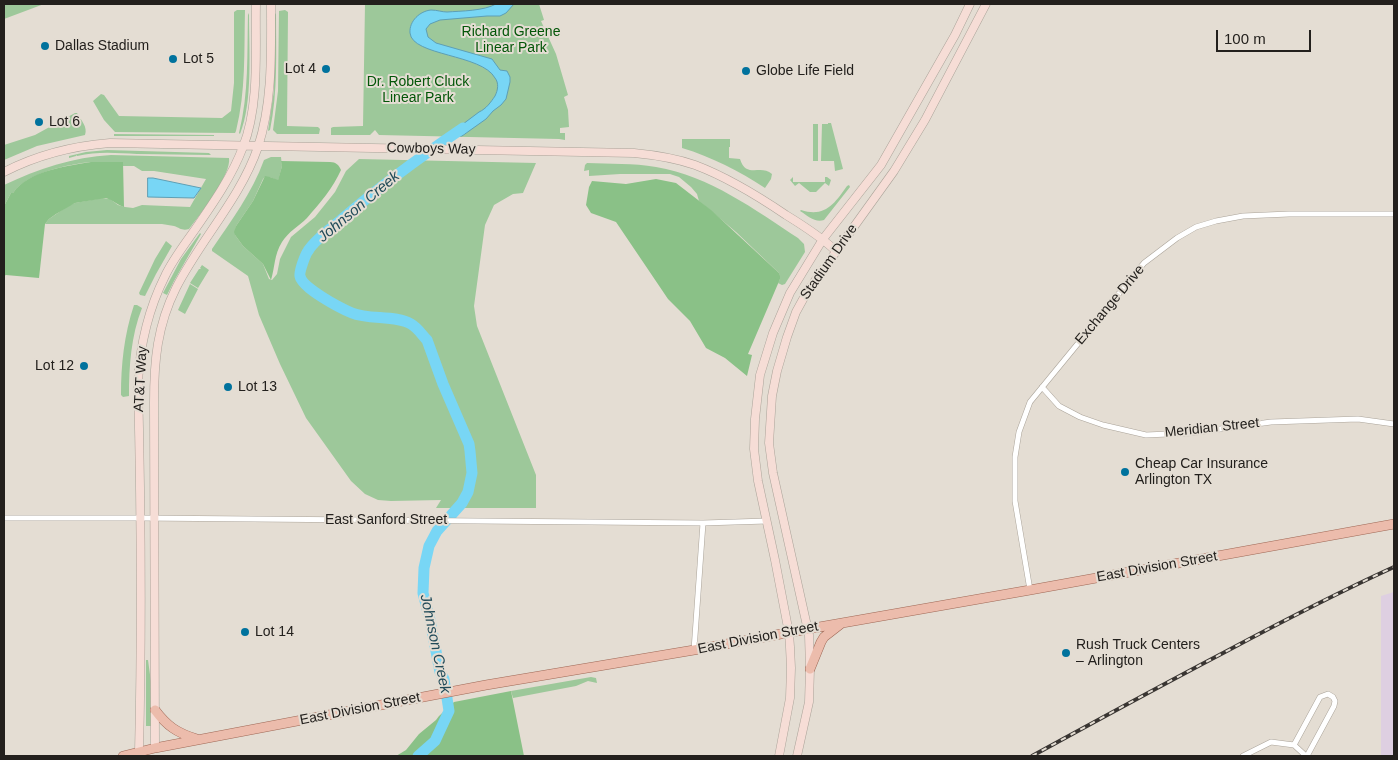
<!DOCTYPE html>
<meta charset="utf-8">
<style>
body{margin:0}
#map{position:relative;width:1398px;height:760px;overflow:hidden;background:#e4ddd3;font-family:Arial,sans-serif}
canvas{display:block}
.frame{position:absolute;inset:0;border:5px solid #23201d;pointer-events:none}
.scale{position:absolute;left:1216px;top:30px;width:95px;height:22px;box-sizing:border-box;border:2px solid #23201d;border-top:0;padding-left:6px;font-size:15px;line-height:18px;white-space:nowrap;color:#23201d;-webkit-text-stroke:4px #e4ddd3;paint-order:stroke}
</style>
<div id="map">
<canvas width="1398" height="760"></canvas>
<div class="frame"></div>
<div class="scale">100 m</div>
</div>
<script>
const ctx = document.querySelector('canvas').getContext('2d');
ctx.lineJoin = 'round';
function paint(path, color) { ctx.fillStyle = color; ctx.fill(path, 'evenodd'); }
function stroke(path, color, width, dash) { ctx.strokeStyle = color; ctx.lineWidth = width; ctx.lineCap = dash ? 'butt' : 'round'; ctx.setLineDash(dash || []); ctx.stroke(path); }
function drawText(font, color, halo, rows, align = 'center') {
  ctx.font = font + ' Arial,sans-serif'; ctx.lineWidth = 4; ctx.setLineDash([]); ctx.textBaseline = 'middle'; ctx.strokeStyle = halo; ctx.fillStyle = color; for (const [text, x, y, turn = 0] of rows) {
    ctx.save(); ctx.translate(x, y); ctx.rotate((+turn || 0) * Math.PI / 180); ctx.textAlign = isNaN(turn) ? turn : align; if (halo) ctx.strokeText(text, 0, 0); ctx.fillText(text, 0, 0); ctx.restore();
  }
}
paint(new Path2D(`
 M1394,592V756H1381V596Z`), '#decfe1');
paint(new Path2D(`
 M4,4H44L4,19Z
 M365,4H539L544,20L541,21L556,54L568,95L564,97L568,110L569,127L560,128V133H565V140L559,139L379,135L375,130L370,135H331V128L333,127L363,126Z
 M237,10H245C244,51 246,91 236,131L235,133L115,132L104,120L93,101L101,94L104,95L119,116L222,118L231,111L234,83V12Z
 M285,10L288,12L287,126L318,127L320,129L319,134H277L273,130L278,91L279,11Z
 M248,13L249,15C249,50 253,102 240,134L239,133C249,93 247,54 248,13Z
 M276,13C276,52 278,92 270,130L268,131L274,90V16Z
 M75,113H77C81,120 88,127 85,135L37,146L4,160V145L35,135Z
 M828,123H831L843,169L835,171L834,161H821L822,124H828Z
 M813,124H818V161H813Z
 M114,134L214,135V136H114Z
 M682,139H730V147H729V158L740,159C746,179 761,164 772,174L771,179L765,188C739,171 712,157 682,148Z
 M107,150L209,153L211,155C186,155 162,154 137,154C117,153 98,151 77,156L76,155V156L69,158V156L86,152Z
 M111,155L229,158C232,174 199,216 189,229C182,231 180,228 174,226C170,225 166,225 162,224H45L49,219L68,206L75,203L102,198L110,199L118,205L125,207L133,208L142,205L190,207L206,179L154,171H142L134,166H123V163C113,163 102,162 91,162C69,164 26,173 13,193H11L4,206V185C38,169 73,157 111,155Z
 M271,157H281L282,166L278,181L270,177H265L263,179L253,201L236,226L235,235L243,246L263,264L269,279L272,280L277,274L280,259L291,237L315,217L335,192L346,171L359,159L536,163L523,193L513,194L494,205L485,225L474,306L477,326L536,475V508H436L441,500L391,501L378,500L365,494L351,481L306,418L280,364L259,315L248,276L212,251V249C231,221 252,193 264,160Z
 M587,163C610,164 633,163 656,167C710,176 755,210 798,238L804,244L805,252L785,284L782,285L778,283L780,279L779,273L736,232L699,201L697,194L691,187L679,177L670,174H620L589,176V170L584,171L585,165Z
 M793,177V182H825V177H827L831,180L829,186L825,183L816,192H810L799,183L795,186L790,180Z
 M849,185L850,187L824,220C815,223 808,216 800,211L801,210C825,218 835,203 847,186Z
 M200,233L201,234L174,281L167,295L163,293L181,259Z
 M166,241L172,246L156,274L145,296L140,295L139,293L155,259Z
 M202,265L209,270L198,288L190,283L199,269H201L200,268Z
 M190,284L198,289L185,314L178,310Z
 M134,305H137L142,308C131,336 129,366 129,396L123,397L121,395C121,365 124,335 134,305Z
 M146,660H148L151,682V726H146Z
 M591,677L596,678L597,683L588,681L576,686L513,698L511,691Z`), '#9dc89a');
paint(new Path2D(`
 M281,161L330,162C336,162 339,165 341,170C333,188 320,203 307,218C299,226 288,232 282,242C274,255 275,267 271,280L263,264L243,246L235,235L234,232L236,226L253,201L265,176L270,177L278,180L282,166Z
 M91,162H123L124,207C117,205 113,200 106,198L75,203L56,214L49,219L45,224L39,278L6,275L4,276V206L11,193H13C28,171 66,166 91,162Z
 M656,179L676,183L711,210L779,273L780,276V279L748,354L752,355L747,376L725,358L706,348L690,321L668,299L616,222L591,213L586,205L589,187L592,181L626,184Z
 M511,691L524,756H396L406,750L419,734L436,720L439,716L454,702Z`), '#8ac187');
const water = new Path2D(`
 M496,4H514L506,13L500,16H487L440,20L430,24L426,29L428,37L436,43L492,59L500,70L507,71L510,77V82L506,99L501,105L493,111L486,119L462,136H447L479,112C486,109 491,102 495,96C498,90 499,83 495,78C482,54 412,56 410,33C409,21 420,11 431,10C437,10 442,12 447,12C461,11 484,11 496,4Z
 M148,178H153L201,188L194,198L148,197Z`);
paint(water, '#78d6f5');
stroke(water, '#5e9fb4', 1);
stroke(new Path2D(`
 M418,756L435,741L449,711L444,679L440,672L430,620L423,593L424,568L429,546L437,531L462,503L468,492L472,473L470,451L469,444L443,384L427,340C422,335 418,328 411,324C396,315 369,320 352,313C340,308 302,288 300,276C299,272 305,255 308,251C313,242 332,227 341,220C379,187 420,157 463,128`), '#78d6f5', 11);
const street = new Path2D(`
 M1042,387L1059,406L1080,417L1103,425L1146,435L1191,433L1271,422L1358,419L1394,424
 M4,518H140L703,523L767,521
 M1030,590L1015,501V457L1019,432L1030,402L1144,263L1177,238L1196,227L1216,221L1243,216L1289,214H1394
 M694,650L703,523
 M1294,745L1320,697L1328,694L1333,697L1335,701L1334,706L1307,756
 M1243,756L1271,742L1294,745L1306,756`);
const secondary = new Path2D(`
 M4,172C37,155 72,146 110,143L634,153C655,155 675,158 695,165C727,177 758,196 786,215C804,226 821,237 836,251
 M155,748L154,403C154,361 157,326 176,288C201,239 240,199 258,147C273,101 271,51 271,4
 M139,752C142,629 141,505 138,382C140,345 148,310 165,276C173,259 185,244 196,228C214,202 232,176 243,147C260,104 255,49 256,4
 M779,756L790,698L791,668L790,647L789,633L775,560L758,481L754,449L755,419L760,375L773,333L790,293L823,239L881,165L955,35L970,4
 M797,756L809,702L810,669L809,635L773,473L769,443L772,396L777,371L787,337L796,312L807,292L894,171L925,120L986,4`);
const primary = new Path2D(`
 M810,669L821,642L824,637L842,623
 M155,710C167,726 177,733 197,739
 M123,756L155,748L486,685L694,650L808,629L1030,590L1394,524`);
stroke(street, '#aaa399', 6);
stroke(secondary, '#aaa399', 9);
stroke(primary, '#9e6856', 10);
stroke(street, '#fff', 5);
stroke(secondary, '#f6ddd6', 8);
stroke(primary, '#ecbcac', 9);
const rail = new Path2D(`
 M1032,756C1096,721 1160,686 1225,652C1281,622 1337,593 1394,567`);
stroke(rail, '#393532', 4);
stroke(rail, '#e4ddd3', 2, [5.5]);
for (const [x, y, r, color] of [
 [45,46,5,"#00729d"],
 [173,59,5,"#00729d"],
 [326,69,5,"#00729d"],
 [746,71,5,"#00729d"],
 [39,122,5,"#00729d"],
 [84,366,5,"#00729d"],
 [228,387,5,"#00729d"],
 [1125,472,5,"#00729d"],
 [245,632,5,"#00729d"],
 [1066,653,5,"#00729d"]
]) { const dot = new Path2D(); dot.arc(x, y, r, 0, 2 * Math.PI); ctx.fillStyle = color; ctx.fill(dot); stroke(dot, '#e4ddd3', 2); }
drawText('14px', '#035608', '#e4ddd3', [
 ["Richard Greene",511,32],
 ["Linear Park",511,48],
 ["Dr. Robert Cluck",418,82],
 ["Linear Park",418,98]
]);
drawText('14px', '#23201d', '#e4ddd3', [
 ["Dallas Stadium",55,46],
 ["Lot 5",183,59],
 ["Lot 4",316,69,"right"],
 ["Globe Life Field",756,71],
 ["Lot 6",49,122],
 ["Lot 12",74,366,"right"],
 ["Lot 13",238,387],
 ["Cheap Car Insurance",1135,464],
 ["Arlington TX",1135,480],
 ["Lot 14",255,632],
 ["Rush Truck Centers",1076,645],
 ["– Arlington",1076,661]
], 'left');
drawText('14px', '#23201d', '#e4ddd3', [
 ["Cowboys Way",431,149,1],
 ["Stadium Drive",829,262,-55],
 ["Exchange Drive",1110,305,-50],
 ["AT&T Way",141,379,-87],
 ["Meridian Street",1212,428,-6],
 ["East Sanford Street",386,520],
 ["East Division Street",1157,567,-10],
 ["East Division Street",758,638,-11],
 ["East Division Street",360,709,-11]
]);
drawText('italic 15px', '#214b59', '#e4ddd3', [
 ["Johnson Creek",359,207,-40],
 ["Johnson Creek",435,644,78]
]);
</script>
